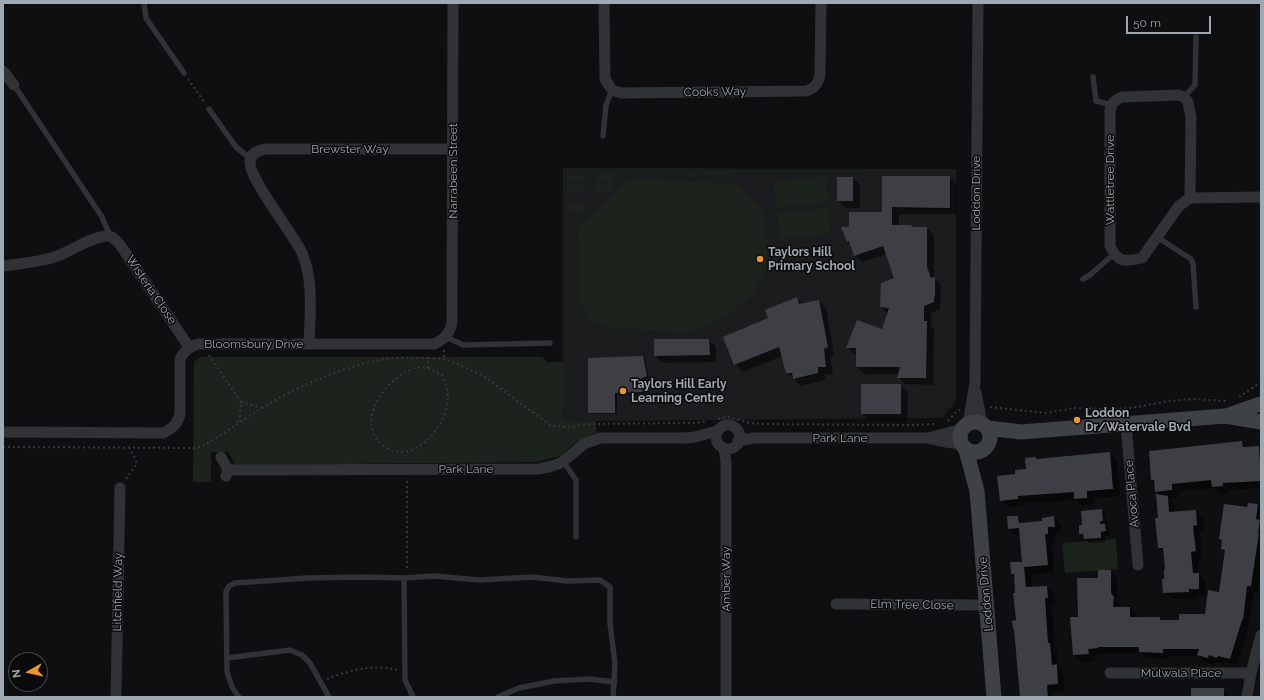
<!DOCTYPE html>
<style>
body{margin:0}
#map{position:relative;width:1264px;height:700px;overflow:hidden;background:#0f0f11;font-family:Raleway,sans-serif}
canvas{display:block}
.frame{position:absolute;inset:0;border:4px solid #a0a8b1;pointer-events:none}
.north{position:absolute;left:8px;top:652px;width:40px;height:40px;box-sizing:border-box;background:#0a0a0b;border:1px solid #46494d;border-radius:50%;rotate:262deg;font-size:11px;font-weight:700;line-height:16px;text-align:center;color:#a0a8b1}
.north::after{content:'';display:block;margin:auto;width:14px;height:18px;background:#ed962b;clip-path:polygon(50% 0,100% 100%,50% 72%,0 100%)}
.scale{position:absolute;left:1126px;top:16px;width:85px;height:18px;box-sizing:border-box;border:2px solid #a0a8b1;border-top:0;padding-left:5px;font-size:12px;line-height:14px;white-space:nowrap;color:#a0a8b1;-webkit-text-stroke:3px #0a0a0b;paint-order:stroke}
</style>
<div id="map">
<canvas width="1264" height="700"></canvas>
<div class="frame"></div>
<div class="north">N</div>
<div class="scale">50 m</div>
</div>
<script>
const ctx = document.querySelector('canvas').getContext('2d');
ctx.lineJoin = 'round';
function paint(path, color) { ctx.fillStyle = color; ctx.fill(path, 'evenodd'); }
function stroke(path, color, width, dash) { ctx.strokeStyle = color; ctx.lineWidth = width; ctx.lineCap = dash ? 'butt' : 'round'; ctx.setLineDash(dash || []); ctx.stroke(path); }
function drawText(font, color, halo, rows, align = 'center') {
  ctx.font = font + ' Raleway,sans-serif'; ctx.lineWidth = 3; ctx.setLineDash([]); ctx.textBaseline = 'middle'; ctx.strokeStyle = halo; ctx.fillStyle = color; for (const [text, x, y, turn = 0] of rows) {
    ctx.save(); ctx.translate(x, y); ctx.rotate((+turn || 0) * Math.PI / 180); ctx.textAlign = isNaN(turn) ? turn : align; if (halo) ctx.strokeText(text, 0, 0); ctx.fillText(text, 0, 0); ctx.restore();
  }
}
paint(new Path2D(`
 M563,168L956,169V401L942,418L596,421L563,420Z`), '#1b1c1d');
paint(new Path2D(`
 M597,174H613V182H598Z
 M567,175H583V182H568Z
 M825,176L828,202L777,208L773,183Z
 M629,180L736,183L760,206L768,240L765,269L753,295L724,318L687,332L607,328L589,320L580,302L578,228Z
 M567,184H583V192H568Z
 M597,184H613V192H597Z
 M570,204H585V211H570Z
 M828,208L831,233L780,239L777,214Z
 M200,357H542L547,362H564L563,420L596,421V433L576,442L560,456L535,462L236,465L228,452H211V482H193L194,362Z
 M1116,539L1118,569L1065,573L1062,543Z`), '#1c231c');
paint(new Path2D(`
 M883,177H950L957,184V214H899V226L913,228H927L934,235V275L935,279L941,285L940,309L931,313V326L934,329L933,385L905,384L898,377L899,374H865L857,367V355H855L848,348L858,321L882,330L888,314L881,307L896,279L887,254L862,262L855,255L852,245L848,242L850,228L883,213Z
 M853,178L860,185V208H846L838,200Z
 M797,298L803,304L819,301L826,308L834,355L830,356L833,374H825V380L801,386L787,373L782,356L743,372L735,364L769,319Z
 M709,340L716,347V362L662,363L655,355Z
 M643,357L645,359L649,378L641,381L644,394L617,395V414H591L589,412Z
 M900,385L908,392L907,421H870L862,414Z
 M1242,442L1247,448L1259,447L1261,449V488L1230,490V493L1220,494L1214,488L1179,491V497L1169,498L1175,504V512L1196,511L1203,518L1204,532H1200L1202,558L1198,559L1199,574L1206,581V596H1196V599H1171L1164,592L1166,570L1165,554L1159,548L1161,496L1156,491L1155,483L1152,480Z
 M1109,453L1117,460L1120,496L1094,498V504L1082,506L1076,500L1025,503V506L1008,507L1000,500L1016,475L1027,470L1036,458L1037,460Z
 M1249,504L1258,505L1261,508V571L1258,593L1254,592L1249,626L1237,665L1225,662L1224,664L1215,662V665L1205,662L1199,656H1169V659H1156L1155,658L1147,659L1141,653H1104V655H1095V661L1081,662L1074,655L1079,618L1099,579L1110,571L1117,578V601L1121,605V608H1130L1137,615V618H1159L1163,621H1180L1206,615L1219,593L1225,552L1222,549L1223,542L1220,539L1248,508Z
 M1102,510L1106,515L1107,525H1106L1110,529V536H1105V542L1089,543L1080,533L1083,526Z
 M1018,517L1024,523L1043,521L1054,518L1061,525V533L1054,534L1055,540L1052,541L1054,572L1031,574L1032,588L1047,587L1054,594L1055,604H1052L1055,649L1057,651L1058,667L1063,672L1065,691L1053,692L1054,697H1021L1016,594L1015,577L1012,574L1023,562L1020,535L1016,536L1009,529Z
 M1223,689L1230,697H1192Z`), '#0007');
paint(new Path2D(`
 M882,176H950V208L892,207V225H911L912,227H927V267L931,278L935,277V296L934,297V302L924,306V321H927L926,378H897L900,367H856V348H846L857,320L882,329L889,308L880,307L881,283L894,278L883,246L854,256L849,241L847,242L841,227H849V212H882Z
 M837,177H853V201H837Z
 M797,297L799,304L819,300L828,347L824,349L826,367H818V373L793,379L792,373H786L779,347L734,365L723,337L768,318L765,310Z
 M654,339H709L710,355L654,356Z
 M643,356L647,376L640,379L643,392L615,393V413H588V358Z
 M861,384H901V414H861Z
 M1242,441L1243,447L1259,446L1261,481L1223,483V486L1212,487L1211,480L1172,484V490L1155,492L1154,480H1151L1149,451Z
 M1110,452L1113,489L1087,491V498L1074,499V492L1018,496V499L1000,501L997,476L1015,474V470L1026,469L1025,458L1036,457V459Z
 M1156,494L1168,496L1169,512L1196,510L1197,525L1193,526L1196,551L1191,552L1193,573H1199V589H1189V592L1163,593L1162,579H1164V569H1165L1163,548H1158L1155,518H1158Z
 M1248,503L1258,504L1256,519L1260,520L1258,533H1259L1251,586H1247L1243,620H1242L1230,659L1218,656L1217,658L1209,655L1208,658L1197,655L1199,649H1163V653L1139,652V647H1098V648L1088,649L1089,654L1073,655L1070,617H1078L1077,578H1098V570H1111V593L1114,597L1113,607H1130V617H1160V620H1179V614H1205L1208,590L1219,592L1225,550L1221,549L1222,540L1219,539L1224,504L1247,507Z
 M1102,509L1103,521H1100V524H1105L1106,531L1101,532V538L1084,539L1083,534H1079V525H1082L1081,511Z
 M1007,516H1018L1019,523L1042,521V518L1054,516L1055,527H1048V534H1045L1048,565L1024,567L1026,587L1047,586L1048,598H1045L1048,643H1050L1052,665L1057,664L1058,684L1047,685L1048,697H1020L1014,629H1013L1012,621L1016,620L1013,593H1015L1014,574H1011L1010,562H1022L1019,528L1008,529Z
 M1191,688H1224V697H1191Z`), '#3e3f44');
stroke(new Path2D(`
 M188,79L205,103
 M444,350V359
 M209,355L241,402L240,416L237,424
 M418,367L428,368L442,375C451,392 449,408 440,424C429,443 406,461 385,447C379,443 373,436 372,428C367,409 386,384 401,375C406,371 412,369 418,367Z
 M428,368V358L444,359L458,364L484,376L550,425C563,428 574,427 587,424L696,423L707,421
 M1239,397L1261,382
 M241,402L262,408
 M990,407L1046,413L1074,408L1113,409L1131,408L1170,401L1192,399L1227,401
 M718,419L728,417L750,423L762,424L915,425L934,424
 M948,421L956,412L960,410
 M3,447L195,448L203,446C223,434 242,421 262,408C297,386 351,363 392,358C404,357 416,358 428,358
 M126,479L137,463L129,447
 M407,481V570
 M327,679C349,670 374,664 397,670`), '#36393c', 2, [2, 3]);
stroke(new Path2D(`
 M144,3L146,18L184,73
 M1093,77L1096,101L1111,105
 M14,85L102,217L110,236
 M1184,97L1195,85L1196,37
 M209,109L236,147L251,159
 M603,136L606,105L612,90
 M1157,237L1191,259L1193,264L1196,307
 M1083,279L1090,275L1114,254
 M446,337L463,345L550,343
 M563,461L576,480V537
 M404,578L405,680L413,697
 M227,658L290,650L302,655L310,663L329,697
 M239,697L232,687L227,672L226,592L229,586L235,583L308,578L363,577L404,578L434,576L480,580L532,577L568,581L600,580L610,587V623L615,664L613,697
 M498,697L519,688L554,681L589,679L615,682`), '#303235', 5.5);
stroke(new Path2D(`
 M604,3L605,79L612,90L621,93L806,91C815,89 818,83 820,75L821,3
 M3,71L14,85
 M1190,198L1191,117L1188,102L1184,97L1179,95L1122,97C1115,100 1111,103 1110,111V246C1118,263 1125,262 1142,258L1179,206L1190,198L1261,197
 M3,266C20,264 38,262 55,257C70,252 92,236 107,236C113,236 117,241 121,246L189,347
 M309,344C310,314 314,281 302,253C293,233 248,178 250,161C251,153 260,150 266,149H453
 M976,392L982,423
 M968,424L975,383L978,3
 M1126,424L1138,565
 M716 437a12 12 0 1 1 24 0a12 12 0 1 1-24 0Z
 M3,432L163,433C173,428 177,425 180,414V359C185,350 189,347 198,344H434C445,339 450,333 452,322L453,3
 M928,438L963,429
 M738,441L753,438H927L945,442L962,444
 M724,448L726,462V697
 M221,457L228,470L226,476
 M228,470L538,469L549,467L561,463L584,444L600,438H685L695,437L717,431
 M836,604L987,605
 M1110,673H1251
 M116,697L120,488
 M1247,697L1251,673L1261,635`), '#303235', 11);
stroke(new Path2D(`
 M1226,416L1260,404
 M960 437a15 15 0 1 1 30 0a15 15 0 1 1-30 0Z
 M988,428L1021,432L1225,416L1261,422
 M966,450L977,491L994,697`), '#3e4145', 15);
for (const [x, y, r, color] of [
 [760,259,4,"#ed962b"],
 [623,391,4,"#ed962b"],
 [1077,420,4,"#ed962b"]
]) { const dot = new Path2D(); dot.arc(x, y, r, 0, 2 * Math.PI); ctx.fillStyle = color; ctx.fill(dot); stroke(dot, '#0a0a0b', 1.5); }
drawText('12px', '#a0a8b1', '#0a0a0b', [
 ["Cooks Way",715,92,-1],
 ["Brewster Way",350,149],
 ["Narrabeen Street",453,171,-90],
 ["Wattletree Drive",1110,180,-90],
 ["Loddon Drive",976,193,-90],
 ["Wisteria Close",151,290,56],
 ["Bloomsbury Drive",254,344],
 ["Park Lane",840,438],
 ["Park Lane",466,469],
 ["Avoca Place",1132,494,-95],
 ["Amber Way",726,579,-90],
 ["Litchfield Way",118,592,-89],
 ["Loddon Drive",986,594,-95],
 ["Elm Tree Close",912,605,1],
 ["Mulwala Place",1181,673]
]);
drawText('bold 12px', '#a0a8b1', '#0a0a0b', [
 ["Taylors Hill",768,252],
 ["Primary School",768,266],
 ["Taylors Hill Early",631,384],
 ["Learning Centre",631,398],
 ["Loddon",1085,413],
 ["Dr/Watervale Bvd",1085,427]
], 'left');
</script>
